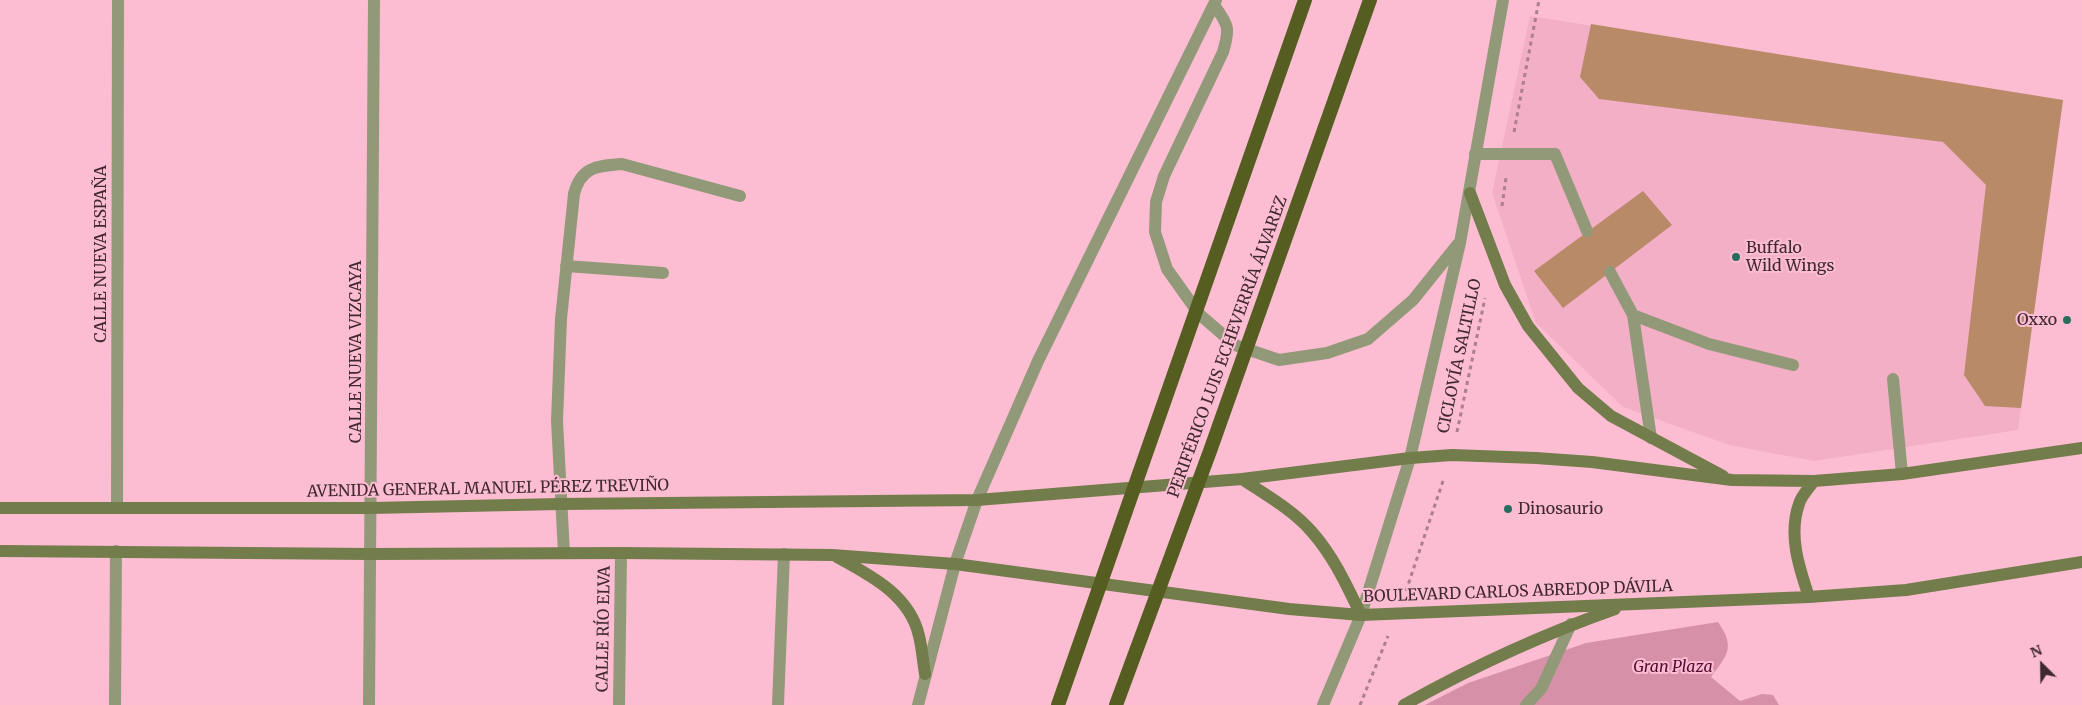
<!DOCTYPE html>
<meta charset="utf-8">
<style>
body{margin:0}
#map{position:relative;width:2082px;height:705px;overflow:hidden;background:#fcbdd2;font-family:Merriweather,serif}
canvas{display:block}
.north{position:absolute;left:2017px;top:640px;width:50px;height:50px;-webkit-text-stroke:4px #fcbdd2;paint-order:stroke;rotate:337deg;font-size:14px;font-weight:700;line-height:20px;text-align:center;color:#402830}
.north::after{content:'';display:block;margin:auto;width:18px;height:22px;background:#402830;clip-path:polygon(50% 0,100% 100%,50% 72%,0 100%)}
</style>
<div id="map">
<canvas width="2082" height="705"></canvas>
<div class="north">N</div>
</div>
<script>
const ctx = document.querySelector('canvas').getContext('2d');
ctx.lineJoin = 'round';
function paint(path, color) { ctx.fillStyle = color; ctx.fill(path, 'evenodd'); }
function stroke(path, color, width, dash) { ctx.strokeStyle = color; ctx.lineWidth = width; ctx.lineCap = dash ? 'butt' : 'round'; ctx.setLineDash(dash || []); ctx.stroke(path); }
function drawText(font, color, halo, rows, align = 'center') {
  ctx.font = font + ' Merriweather,serif'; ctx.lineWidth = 4; ctx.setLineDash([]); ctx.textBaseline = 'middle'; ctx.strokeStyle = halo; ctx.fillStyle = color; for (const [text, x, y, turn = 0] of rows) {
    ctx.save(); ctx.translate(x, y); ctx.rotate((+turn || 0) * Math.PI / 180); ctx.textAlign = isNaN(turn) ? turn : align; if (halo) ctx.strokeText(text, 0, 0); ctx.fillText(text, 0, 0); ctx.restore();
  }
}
paint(new Path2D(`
 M1530,16L2063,100L2018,430L1814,461L1729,445L1623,407L1536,323L1492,193Z`), '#f3afc6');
paint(new Path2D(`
 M1718,622C1736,648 1727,655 1711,677L1740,701L1762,694L1773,695L1779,705H1425L1468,683L1586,643Z`), '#d691a8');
paint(new Path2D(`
 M1591,24L2063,100L2021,408L1985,406L1964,375L1986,185L1943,142L1599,99L1580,77Z
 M1643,191L1672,225L1563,308L1534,271Z`), '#b98a67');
stroke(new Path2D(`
 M1514,132L1539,0
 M1502,206L1506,178
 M1457,432L1485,298
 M1406,591L1444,478
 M1360,705L1388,636`), '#ad7e8e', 3, [4, 4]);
stroke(new Path2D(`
 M1475,154H1555L1587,231
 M566,266L663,273
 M1610,272L1633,315L1651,438
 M1633,315L1709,344L1793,365
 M1893,379L1902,474
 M564,553L557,421L561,319L574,194C581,166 598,166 622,164L740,196
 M778,705L784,554
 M1526,705L1541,689L1571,624`), '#929978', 12);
stroke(new Path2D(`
 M117,508L118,0
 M115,705L116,551
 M369,705L374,0
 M619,705L621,553`), '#929978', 12);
stroke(new Path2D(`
 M1214,5C1229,25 1230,29 1223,52L1164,176L1156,202L1155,232L1167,269L1199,314L1235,345L1279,360L1327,353L1368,339L1413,300L1458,244
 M918,705L955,564L977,500L1038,361L1216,0
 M1323,705L1361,615L1410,458L1460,243L1503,0`), '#929978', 12);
stroke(new Path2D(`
 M1470,193L1505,285L1528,326L1578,388L1611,416L1723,476
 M1242,479C1266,495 1293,510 1312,532C1334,557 1347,586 1361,615
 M0,508H371L560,504L977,500L1242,479L1410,458L1452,455L1536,458L1592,462L1732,480L1814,481L1902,474L2082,448
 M0,551L370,554L621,553L832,555L955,564L1289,609L1361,615L1809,597L1906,590L2082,562
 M837,557C870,575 910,595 919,636C922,648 923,662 925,674
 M1809,597C1799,567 1788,535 1799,504C1801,496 1809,488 1814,481
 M1404,705C1472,667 1541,635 1615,609`), '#737c4b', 12);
stroke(new Path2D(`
 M1058,705L1305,0
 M1116,705L1210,451L1370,0`), '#555e20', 14);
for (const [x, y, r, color] of [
 [1736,257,5,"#286c5e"],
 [2067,320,5,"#286c5e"],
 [1508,509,5,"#286c5e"]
]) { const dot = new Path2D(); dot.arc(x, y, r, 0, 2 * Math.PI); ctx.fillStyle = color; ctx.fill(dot); stroke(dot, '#fcbdd2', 2); }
drawText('16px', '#402830', '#fcbdd2', [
 ["Buffalo",1746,248],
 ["Wild Wings",1746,266],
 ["Oxxo",2057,320,"right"],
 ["Dinosaurio",1518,509]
], 'left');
drawText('16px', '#402830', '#fcbdd2', [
 ["CALLE NUEVA ESPAÑA",101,254,-90],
 ["PERIFÉRICO LUIS ECHEVERRÍA ÁLVAREZ",1228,347,-70],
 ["CALLE NUEVA VIZCAYA",356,352,-90],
 ["CICLOVÍA SALTILLO",1460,356,-78],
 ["AVENIDA GENERAL MANUEL PÉREZ TREVIÑO",488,489,-1],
 ["BOULEVARD CARLOS ABREDOP DÁVILA",1518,592,-2],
 ["CALLE RÍO ELVA",604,629,-89]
]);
drawText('italic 16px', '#540a2e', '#fcbdd2', [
 ["Gran Plaza",1673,667]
]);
</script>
